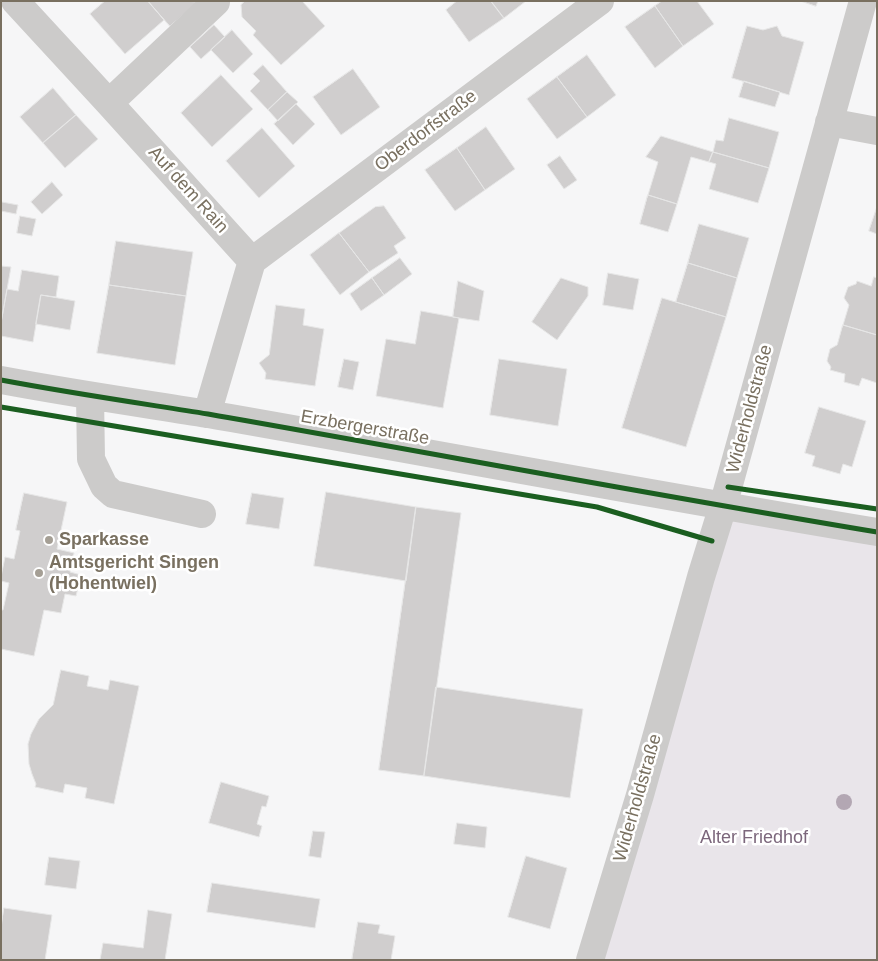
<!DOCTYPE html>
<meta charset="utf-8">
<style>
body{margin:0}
#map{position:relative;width:878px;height:961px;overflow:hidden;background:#f6f6f7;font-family:Arial,sans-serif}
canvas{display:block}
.frame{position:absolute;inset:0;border:2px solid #797060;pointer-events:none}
</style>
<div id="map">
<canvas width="878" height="961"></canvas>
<div class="frame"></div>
</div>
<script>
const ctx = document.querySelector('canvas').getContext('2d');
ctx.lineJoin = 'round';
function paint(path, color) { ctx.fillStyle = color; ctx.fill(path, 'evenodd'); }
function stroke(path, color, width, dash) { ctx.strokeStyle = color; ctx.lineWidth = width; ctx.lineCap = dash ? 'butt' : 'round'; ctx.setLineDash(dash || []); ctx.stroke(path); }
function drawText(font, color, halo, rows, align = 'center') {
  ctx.font = font + ' Arial,sans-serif'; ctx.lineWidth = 5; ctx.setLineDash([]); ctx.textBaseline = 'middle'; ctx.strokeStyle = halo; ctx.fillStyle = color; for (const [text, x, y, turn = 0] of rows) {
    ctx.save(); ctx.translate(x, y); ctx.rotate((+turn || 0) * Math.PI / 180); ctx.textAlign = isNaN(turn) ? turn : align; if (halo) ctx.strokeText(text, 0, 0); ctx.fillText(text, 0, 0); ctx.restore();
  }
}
paint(new Path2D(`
 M723,506L877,532V960H590Z`), '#e9e5ea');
const building = new Path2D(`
 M105,1H148L164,20L125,54L90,14Z
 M148,1H179L180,2L181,1L198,2L170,26Z
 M245,1H302L325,26L281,65L253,35L256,31L242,17L241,5Z
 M457,1H491L504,18L469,42L446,10Z
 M491,1H526L504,18Z
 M662,1H697L714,24L683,46L655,6Z
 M801,1H818L816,6Z
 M655,6L683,46L655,68L625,27Z
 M214,25L225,37L201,59L190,47Z
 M747,26L763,30L777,26L782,36L804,42L789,95L732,78Z
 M232,30L253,54L233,73L211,50Z
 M587,55L616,95L587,117L557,77Z
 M263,65L287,92L268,110L250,91L260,81L253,74Z
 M353,69L380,107L341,135L313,97Z
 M221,75L253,109L212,147L181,113Z
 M557,77L587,117L557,139L527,99Z
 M744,81L780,92L775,107L739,97Z
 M53,88L76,115L43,143L20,117Z
 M287,92L298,102L278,121L268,110Z
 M296,104L315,124L293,145L274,124Z
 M76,115L98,139L65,168L43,143Z
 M729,118L779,132L769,168L713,152L716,140L723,141Z
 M486,127L515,169L485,190L457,148Z
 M262,128L295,166L259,198L226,161Z
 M661,136L713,152L709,162L691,157L677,204L648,195L658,162L646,157Z
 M457,148L485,190L455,211L425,170Z
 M713,152L769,168L758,203L709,189L716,164L709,162Z
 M560,156L577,180L564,189L547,165Z
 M52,182L63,195L42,214L31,202Z
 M648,195L677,204L668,232L640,224Z
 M2,202L18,205L16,214L1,211Z
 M384,206L406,238L394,246L398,253L369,272L339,233L375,207Z
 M877,207V234L869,231Z
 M20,216L36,219L32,236L17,233Z
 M699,224L749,238L737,278L688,263Z
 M339,233L369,272L340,295L310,255Z
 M116,241L193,252L186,296L109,285Z
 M400,258L412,274L384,295L372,278Z
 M688,263L737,278L726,317L676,302Z
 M1,266L11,267L1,323Z
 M22,270L59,276L56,297L41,295L33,342L1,336V323L7,289L18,291Z
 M608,273L639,279L633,310L603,305Z
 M874,277L877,278V335L843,325L849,305L844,298L848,287L856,284L857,281L871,286Z
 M372,278L384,295L361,311L350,294Z
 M561,278L588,287V296L557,340L532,322Z
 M458,281L484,291L479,321L453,317Z
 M109,285L186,296L175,365L97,353Z
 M41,295L75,301L70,330L36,324Z
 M662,298L726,317L686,447L622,428Z
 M276,305L305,309L303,325L324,329L315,386L265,379L266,373L259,363L269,355Z
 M421,311L459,318L443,408L376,396L386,339L415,344Z
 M843,325L877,335V383L862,378L859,386L844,382L845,374L830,370L831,367L827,361L830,349L837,345Z
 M344,359L359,362L353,390L338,387Z
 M499,359L567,369L558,426L490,415Z
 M819,407L866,421L852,467L843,464L840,474L812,466L815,456L805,453Z
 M326,492L416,507L406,581L314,566Z
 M24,493L67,502L57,549L74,553L70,572L81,575L76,596L65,594L61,613L44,610L34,656L1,649V610H3L9,583L1,581V577L5,557L14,559L20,531L16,530Z
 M252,493L284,498L279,529L246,524Z
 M416,507L461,513L424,776L379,770Z
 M61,670L89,676L87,686L108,690L110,680L139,686L114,804L85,798L87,788L65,784L63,793L35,787L36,784L32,774L29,764L28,744L31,734L39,719L53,705Z
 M436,687L583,709L570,798L424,776Z
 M221,782L269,796L266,807L262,806L257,824L262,826L259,837L209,823Z
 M457,823L487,827L485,848L454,844Z
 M313,831L325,832L321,858L309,856Z
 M526,856L567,868L550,929L508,917Z
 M49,857L80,861L76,889L45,885Z
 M212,883L320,899L315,928L207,912Z
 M4,908L52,915L45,960H1V929Z
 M148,910L172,914L165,960H100L103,943L143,948Z
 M358,922L380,925L378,933L395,936L391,960H352Z`);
paint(building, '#d0cece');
stroke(building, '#e6e6e6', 1);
stroke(new Path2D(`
 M15,1L109,103L252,261L207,414
 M109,103L216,2
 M829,122L877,131
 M252,261L600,1
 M1,380C70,393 139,403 208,414C431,453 654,495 877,532
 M90,396L91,459L104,486L113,494L202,514
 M590,960L640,795L701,577L723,506L863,1`), '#cccbca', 28);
stroke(new Path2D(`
 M1,380C70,393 139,403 208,414C431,453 654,495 877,532
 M1,407L597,507L712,541
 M728,487L877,509`), '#1b5e20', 5);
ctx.fillStyle = '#b3a7b3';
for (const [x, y] of [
 [844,802]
]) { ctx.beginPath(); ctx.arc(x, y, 8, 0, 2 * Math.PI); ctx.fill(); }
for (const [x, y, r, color] of [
 [49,540,5,"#a59f95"],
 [39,573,5,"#a59f95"]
]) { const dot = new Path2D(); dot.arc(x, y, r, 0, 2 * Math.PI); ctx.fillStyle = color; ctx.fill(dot); stroke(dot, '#fff', 2); }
drawText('18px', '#797060', '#fff', [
 ["Oberdorfstraße",426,131,-37],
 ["Auf dem Rain",188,190,48],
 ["Widerholdstraße",750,409,-75],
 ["Erzbergerstraße",365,428,10],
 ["Widerholdstraße",638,798,-74]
]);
drawText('bold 18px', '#797060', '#fff', [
 ["Sparkasse",59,540],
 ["Amtsgericht Singen",49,563],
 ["(Hohentwiel)",49,584]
], 'left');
drawText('18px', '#7c677c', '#fff', [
 ["Alter Friedhof",754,838]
]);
</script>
